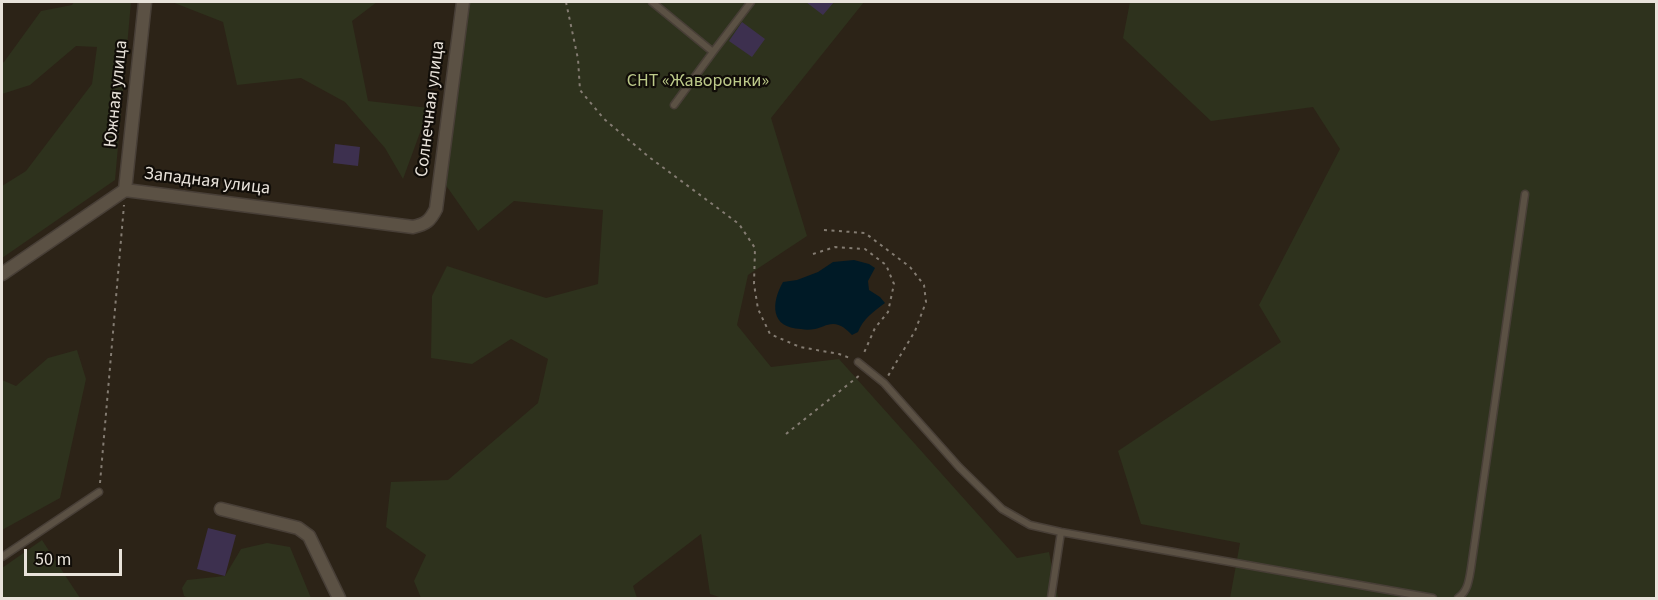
<!DOCTYPE html>
<meta charset="utf-8">
<style>
body{margin:0}
#map{position:relative;width:1658px;height:600px;overflow:hidden;background:#2c2317;font-family:"Source Sans 3",sans-serif}
canvas{display:block}
.frame{position:absolute;inset:0;border:3px solid #e8e2da;pointer-events:none}
.scale{position:absolute;left:24px;top:549px;width:98px;height:27px;box-sizing:border-box;border:3px solid #e8e2da;border-top:0;padding-left:8px;font-size:18px;line-height:21px;white-space:nowrap;color:#e8e2da;-webkit-text-stroke:4px #110d08;paint-order:stroke}
</style>
<div id="map">
<canvas width="1658" height="600"></canvas>
<div class="frame"></div>
<div class="scale">50 m</div>
</div>
<script>
const ctx = document.querySelector('canvas').getContext('2d');
ctx.lineJoin = 'round';
function paint(path, color) { ctx.fillStyle = color; ctx.fill(path, 'evenodd'); }
function stroke(path, color, width, dash) { ctx.strokeStyle = color; ctx.lineWidth = width; ctx.lineCap = dash ? 'butt' : 'round'; ctx.setLineDash(dash || []); ctx.stroke(path); }
function drawText(font, color, halo, rows, align = 'center') {
  ctx.font = font + ' "Source Sans 3",sans-serif'; ctx.lineWidth = 4.5; ctx.setLineDash([]); ctx.textBaseline = 'middle'; ctx.strokeStyle = halo; ctx.fillStyle = color; for (const [text, x, y, turn = 0] of rows) {
    ctx.save(); ctx.translate(x, y); ctx.rotate((+turn || 0) * Math.PI / 180); ctx.textAlign = isNaN(turn) ? turn : align; if (halo) ctx.strokeText(text, 0, 0); ctx.fillText(text, 0, 0); ctx.restore();
  }
}
paint(new Path2D(`
 M74,2H131L115,180L2,258V186L26,171L92,84L97,47L76,46L30,85L2,94V63L4,62L41,11L72,5Z
 M172,2H377L352,21L368,101L429,108L403,179L385,148L345,102L301,78L237,85L223,22Z
 M469,2H864L771,118L807,236L748,275L737,325L771,367L839,359L1017,558L1049,552L1058,598H722L710,594L701,534L633,586L637,598H421L414,581L426,555L386,527L391,482L448,480L538,403L548,359L511,339L472,364L431,358L432,296L447,266L546,298L598,284L603,210L514,201L478,231L445,184Z
 M1130,2H1656V598H1230L1240,543L1141,524L1118,451L1281,342L1259,305L1340,149L1313,107L1211,121L1123,38Z
 M77,350L86,379L60,498L2,530V380L16,386L48,358Z
 M42,540L80,598H2V568Z
 M267,543L290,547L311,598H189L184,596L182,588L187,580L225,576L241,549Z`), '#2e321d');
paint(new Path2D(`
 M854,260L869,264L875,268L868,281L869,290L880,297L885,303C873,312 863,319 858,332L852,335C846,329 841,324 833,324C826,324 821,328 815,329C810,330 805,330 801,329C770,328 771,303 783,282L797,280L818,272L833,262Z`), '#001a26');
paint(new Path2D(`
 M806,2H834L823,15Z
 M742,22L765,39L752,57L729,41Z
 M335,144L360,147L358,166L333,163Z
 M208,528L236,535L225,576L197,569Z`), '#3d304f');
const service = new Path2D(`
 M652,2L713,52L674,105
 M713,52L751,2
 M858,362L884,383L959,467L1002,509L1030,525L1061,532L1433,598
 M2,557L99,492
 M1051,598L1061,532
 M1458,598C1468,591 1469,580 1471,568L1525,194`);
const minor = new Path2D(`
 M125,190L145,2
 M2,274L125,190L413,227C426,224 430,221 436,209L463,2
 M221,509L298,528L309,536L339,598`);
stroke(service, '#483f37', 9);
stroke(minor, '#483f37', 15);
stroke(new Path2D(`
 M566,2L578,59L580,90L604,119L649,157L739,224L755,248L754,284L758,309L770,334L800,347L839,354L850,358
 M824,230L865,233L910,267L924,285L926,302L915,331L888,376
 M813,254L835,247L865,249L886,265L894,284L888,312L875,328L863,355
 M786,434L860,375
 M100,483L124,205`), '#847c72', 2, [3, 4.5]);
stroke(service, '#5b5144', 6);
stroke(minor, '#5b5144', 12);
drawText('18px', '#bdca8a', '#110d08', [
 ["СНТ «Жаворонки»",698,82]
]);
drawText('18px', '#e8e2da', '#110d08', [
 ["Южная улица",117,94,-84],
 ["Солнечная улица",431,109,-83],
 ["Западная улица",207,182,7]
]);
</script>
